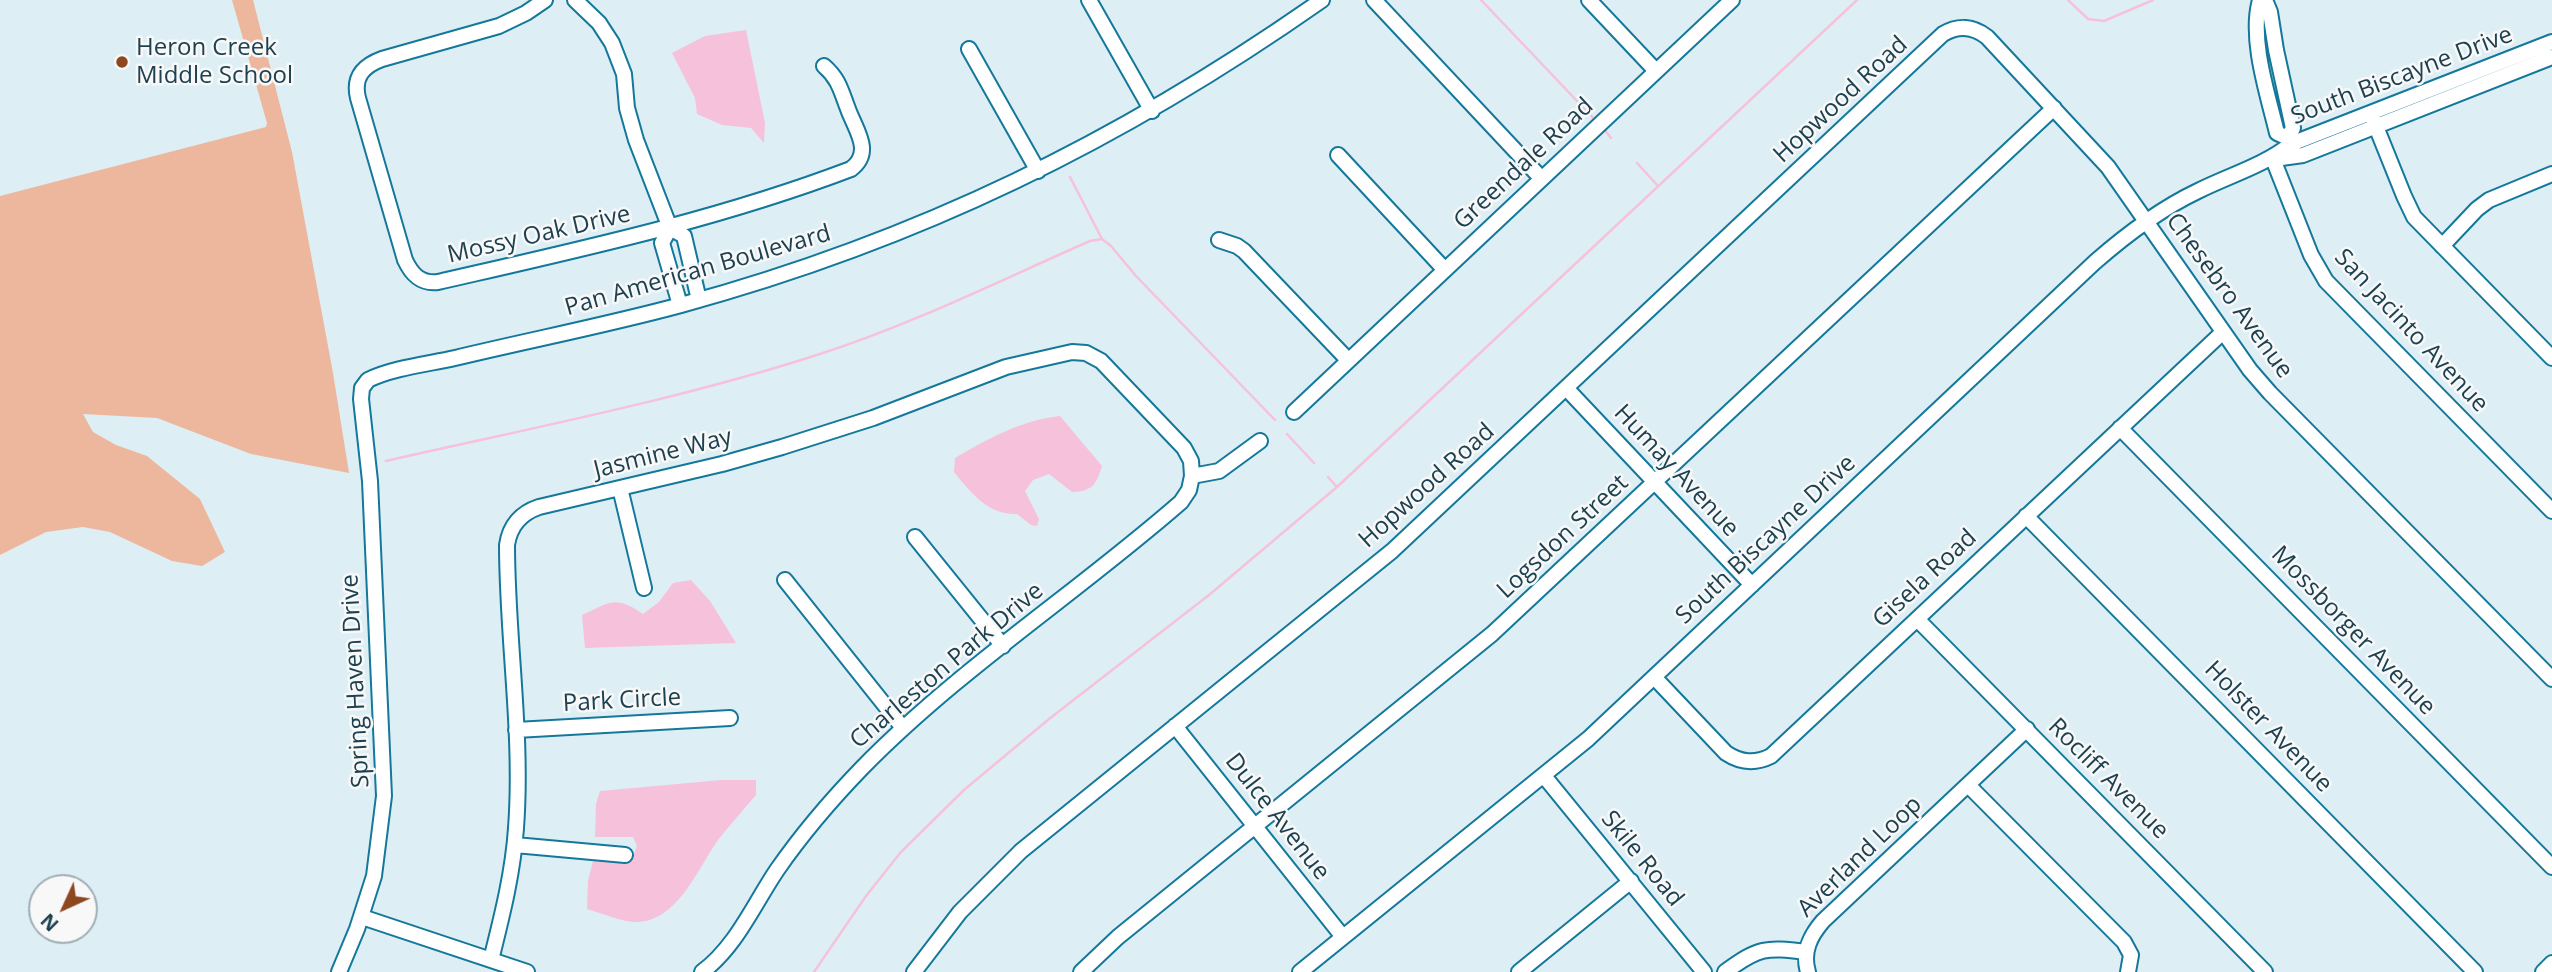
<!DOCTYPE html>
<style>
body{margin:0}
#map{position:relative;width:2552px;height:972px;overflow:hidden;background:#deeef5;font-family:"Open Sans",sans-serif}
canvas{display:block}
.north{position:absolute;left:28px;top:874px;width:70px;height:70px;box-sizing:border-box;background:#f8f8f8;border:2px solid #a0afb5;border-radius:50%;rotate:225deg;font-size:19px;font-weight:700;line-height:28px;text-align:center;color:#1c4151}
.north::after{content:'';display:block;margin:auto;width:24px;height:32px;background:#8e4820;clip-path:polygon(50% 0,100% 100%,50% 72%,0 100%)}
</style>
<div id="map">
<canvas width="2552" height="972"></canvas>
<div class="north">N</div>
</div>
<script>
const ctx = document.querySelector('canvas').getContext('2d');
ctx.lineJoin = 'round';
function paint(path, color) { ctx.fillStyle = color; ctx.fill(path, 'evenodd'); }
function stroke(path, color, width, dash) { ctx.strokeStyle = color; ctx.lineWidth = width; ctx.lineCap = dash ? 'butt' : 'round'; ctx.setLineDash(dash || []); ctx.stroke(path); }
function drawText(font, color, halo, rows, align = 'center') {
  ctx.font = font + ' "Open Sans",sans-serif'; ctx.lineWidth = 5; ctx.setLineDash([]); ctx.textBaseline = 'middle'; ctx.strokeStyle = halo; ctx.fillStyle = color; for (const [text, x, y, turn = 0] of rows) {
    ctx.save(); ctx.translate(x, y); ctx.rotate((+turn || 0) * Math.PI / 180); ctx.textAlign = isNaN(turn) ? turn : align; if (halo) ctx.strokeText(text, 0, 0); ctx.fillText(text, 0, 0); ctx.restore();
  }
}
paint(new Path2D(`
 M232,0H253L292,152L333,373L349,473L251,454L157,418L83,414L93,432L116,445L147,456L200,499L225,552L202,566L172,561L110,532L83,527L46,532L0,555V196L266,127L267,123Z`), '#ecb79c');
paint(new Path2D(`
 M746,30L765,123L764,143L751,128L722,125L697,114L695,98L672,53L705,36Z
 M1060,416L1102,466C1096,485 1093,491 1072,492L1049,474L1033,480L1025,491L1039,519L1037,526L1031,525L1017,514C988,515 971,493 954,472L955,458C987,439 1022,420 1060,416Z
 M691,580L710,601L736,643L585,648L582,615C611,602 615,595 643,614L659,602L673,583Z
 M721,780H756V795C743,810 730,825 718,840C698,868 679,919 639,922C623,923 602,913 587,909L588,881L594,857L633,856L637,846L633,837H595L596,804L600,791Z`), '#f6c1db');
stroke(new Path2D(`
 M1481,0L1597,122
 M2068,0L2088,19L2104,21L2153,0
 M1604,129L1611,138
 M1637,163L1658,186
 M1070,177L1102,239
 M1287,434L1314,463
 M386,461C531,428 678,400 820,354C913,324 1001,280 1090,241L1102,239L1111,246L1136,276L1275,420
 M1328,477L1337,487
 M814,972L866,896L901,852L964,790L1049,719L1209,595L1337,487L1857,0`), '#f6c1db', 2.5);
const minor = new Path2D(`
 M545,0L526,13L499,26L382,59C363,66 353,77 358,98L405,260C412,275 421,284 438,282C577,250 717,220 851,169C874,152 855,129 848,109C841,91 839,79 824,66
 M575,0L599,23L612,43L624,74L627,108L636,140L670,228L684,236L699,300
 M1089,0L1152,111
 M1374,0L1541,178
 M1589,0L1656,71
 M2260,0C2249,39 2268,95 2277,133L2288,138L2293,128L2276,50L2270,12L2265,0
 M969,49L1038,171
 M2371,114L2404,196L2414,217L2552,358
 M1338,155L1445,270
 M2273,159L2311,255L2326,281L2552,511
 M2274,159L2303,155L2552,57
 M670,228L662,243L680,305
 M1219,240L1237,246L1244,251L1348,360
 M2442,246L2477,209L2489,200L2552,174
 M1566,388L1752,585
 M1294,412L1732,0
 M2120,428L2552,867
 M620,488L644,588
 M2026,516L2475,972
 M915,537L1003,646
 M785,580L903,728
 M1917,619L2265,972
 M1654,677L1726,753C1741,763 1755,764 1771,756L2223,332
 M1175,726L1343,937
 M516,730L730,718
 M1544,776L1704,972
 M1968,785L2124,942L2131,955L2128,972
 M515,845L625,855
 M362,917L527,972
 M491,960C502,916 513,873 516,828C523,734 507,639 507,545C510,525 521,513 539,507L722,464L782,447L873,418L1006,367L1072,352L1086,353L1101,361L1184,448L1191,461L1192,476
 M339,972L357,929L374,876L384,796L370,481L361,399L362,388L368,380C392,368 428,364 455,358C530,340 607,325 681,305C919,240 1121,141 1322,0
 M702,972C736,947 754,904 777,870C802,834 832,799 862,768C959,669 1077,593 1181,502L1189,490L1192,476L1219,471L1260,441
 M914,972L960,912L1021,851L1392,551L1943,34C1958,25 1973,26 1987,37L2108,167L2250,370L2270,393L2552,679
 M1081,972L1118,937L1492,634L2054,108
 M1300,972L1588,739L2095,262C2127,234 2160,209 2198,191C2230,175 2263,166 2291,144L2552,42
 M1519,972L1631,881
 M1725,972C1759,947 1766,947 1806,952
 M1808,972C1802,952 1810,936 1823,921L2027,729
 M2543,972L2552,963`);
stroke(minor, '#14789b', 18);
stroke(minor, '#fff', 14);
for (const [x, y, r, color] of [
 [122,62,7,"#8e4820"]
]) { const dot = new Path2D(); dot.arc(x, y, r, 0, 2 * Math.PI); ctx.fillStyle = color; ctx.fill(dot); stroke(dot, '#f8f8f8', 2.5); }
drawText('24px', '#1c4151', '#f8f8f8', [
 ["Heron Creek",136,48],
 ["Middle School",136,76]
], 'left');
drawText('24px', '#1c4151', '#f8f8f8', [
 ["South Biscayne Drive",2402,76,-21],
 ["Hopwood Road",1841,100,-43],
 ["Greendale Road",1524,164,-43],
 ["Mossy Oak Drive",539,235,-13],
 ["Pan American Boulevard",698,271,-16],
 ["Chesebro Avenue",2229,296,54],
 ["San Jacinto Avenue",2411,331,47],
 ["Jasmine Way",663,454,-14],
 ["Humay Avenue",1676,471,47],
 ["Hopwood Road",1427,486,-42],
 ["Logsdon Street",1563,537,-43],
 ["South Biscayne Drive",1766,540,-43],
 ["Gisela Road",1925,579,-43],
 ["Mossborger Avenue",2353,631,46],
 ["Charleston Park Drive",947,666,-40],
 ["Spring Haven Drive",356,681,-93],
 ["Park Circle",622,701,-3],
 ["Holster Avenue",2268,727,46],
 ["Rocliff Avenue",2108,779,45],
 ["Dulce Avenue",1277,817,52],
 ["Averland Loop",1860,857,-44],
 ["Skile Road",1642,859,51]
]);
</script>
